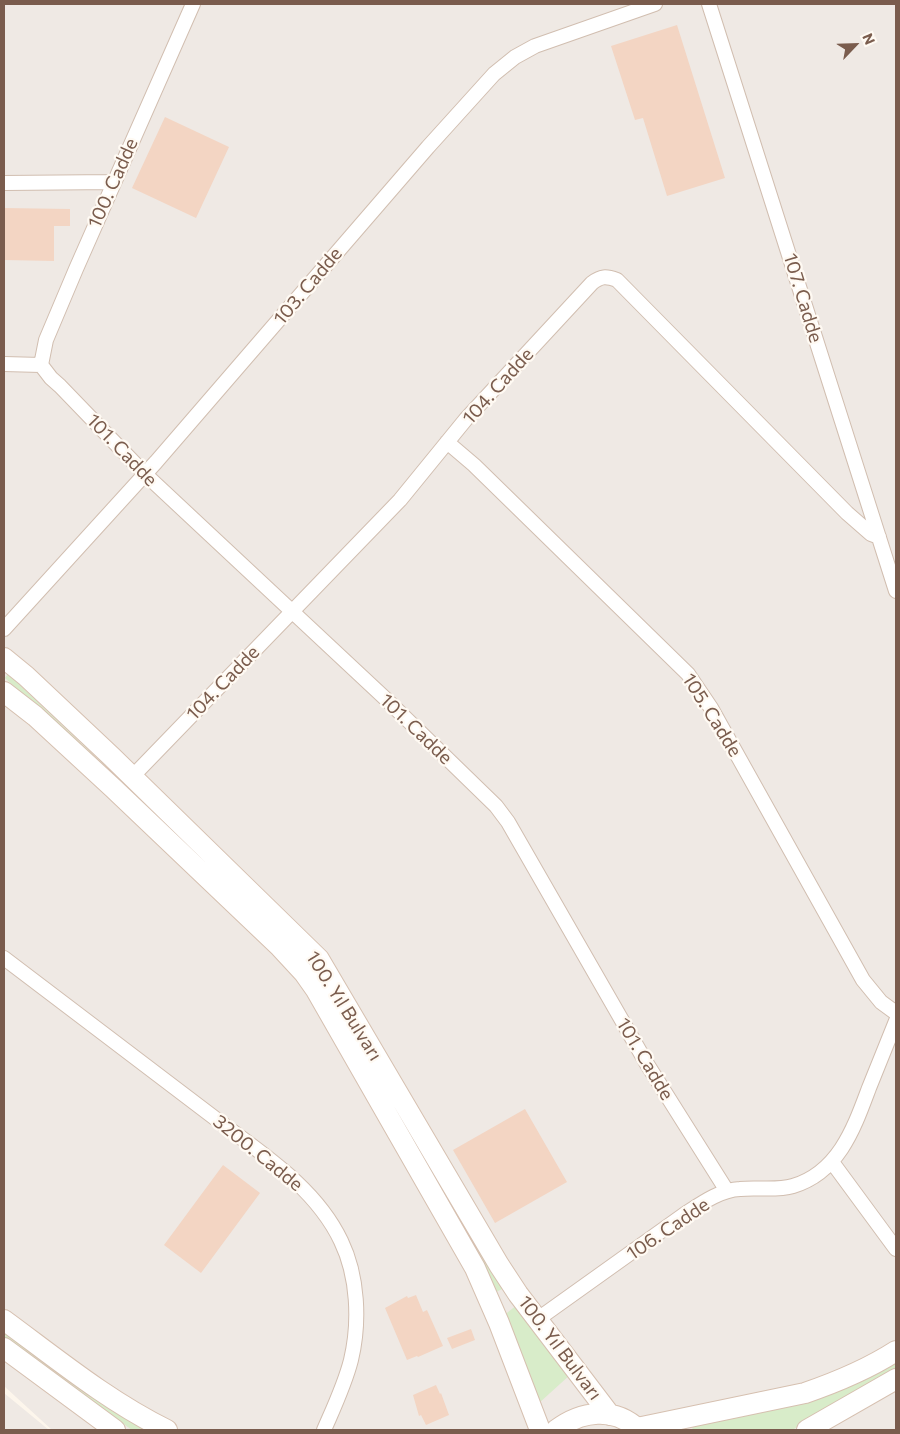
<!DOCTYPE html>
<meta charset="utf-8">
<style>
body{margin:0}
#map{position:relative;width:900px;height:1434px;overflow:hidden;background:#fdf6ec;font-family:Commissioner,sans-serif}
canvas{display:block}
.frame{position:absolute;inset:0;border:5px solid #7a5c4d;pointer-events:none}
.north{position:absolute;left:830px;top:20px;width:50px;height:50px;-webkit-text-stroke:4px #fffaf3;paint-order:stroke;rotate:66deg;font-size:14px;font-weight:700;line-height:20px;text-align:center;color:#7a5c4d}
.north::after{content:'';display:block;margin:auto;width:18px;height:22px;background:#7a5c4d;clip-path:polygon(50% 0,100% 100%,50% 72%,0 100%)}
</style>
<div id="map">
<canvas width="900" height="1434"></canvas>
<div class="frame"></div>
<div class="north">N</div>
</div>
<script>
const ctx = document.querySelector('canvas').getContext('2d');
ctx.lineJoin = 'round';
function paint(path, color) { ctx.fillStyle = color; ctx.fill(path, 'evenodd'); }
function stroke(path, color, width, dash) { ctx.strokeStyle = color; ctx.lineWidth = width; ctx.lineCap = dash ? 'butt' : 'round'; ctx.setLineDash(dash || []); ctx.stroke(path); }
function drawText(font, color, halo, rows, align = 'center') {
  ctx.font = font + ' Commissioner,sans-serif'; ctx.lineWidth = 4.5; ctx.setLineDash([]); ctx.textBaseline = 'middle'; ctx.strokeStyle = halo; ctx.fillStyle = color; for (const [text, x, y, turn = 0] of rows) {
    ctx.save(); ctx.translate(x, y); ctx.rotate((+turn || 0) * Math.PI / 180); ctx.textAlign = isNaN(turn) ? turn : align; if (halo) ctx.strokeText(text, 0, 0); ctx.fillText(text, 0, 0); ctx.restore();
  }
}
paint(new Path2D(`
 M4,4H896V1430H52L4,1386Z
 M4,1393L49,1430H4Z`), '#efe9e4');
paint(new Path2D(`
 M8,674L306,956L359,1044L412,1137L475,1244L504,1288L494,1293L309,968L121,786L5,678Z
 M517,1305L571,1374L539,1403L503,1316Z
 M4,1330L148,1430H132L4,1337Z
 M896,1361V1371L863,1391L792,1430H693L692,1427L766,1409Z`), '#d8ecc9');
paint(new Path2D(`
 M677,25L725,178L667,196L643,118L635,120L611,46Z
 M165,117L229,147L196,218L132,188Z
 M4,208L70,209V226H54V261L4,260Z
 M525,1109L567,1182L495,1223L453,1150Z
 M223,1165L260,1193L201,1273L164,1245Z
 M416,1295L423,1312L427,1310L443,1346L418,1357L417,1356L407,1360L385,1308L407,1296L408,1298Z
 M471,1329L475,1340L452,1349L447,1338Z
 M436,1385L440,1394L441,1393L449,1415L426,1425L421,1415L419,1416L413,1395Z`), '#f3d5c3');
const minor = new Path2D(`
 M709,4L896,591
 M4,183L114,182
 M4,364L41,365L51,378L60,386L145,474L389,702L496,806L508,822L647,1064L727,1191
 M41,365L46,340L76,269L193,4
 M447,442L474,465L688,674L711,708L863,980L881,1002L896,1013
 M4,629L156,462L428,147L494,74L515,57L535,46L655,4
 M132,777L400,500L466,419L592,283C601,276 606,276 617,280L847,513L871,534L879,537
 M4,958C73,1011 143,1063 212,1116C259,1152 315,1186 341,1241C358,1276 360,1322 351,1360C345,1384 334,1407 324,1430
 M832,1162L896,1249
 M538,1319L685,1214C702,1203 720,1190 740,1189C757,1187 776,1191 793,1186C839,1172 854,1128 869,1088C878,1066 887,1043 896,1021`);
const secondary = new Path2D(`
 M4,658L26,676L112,757L319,959L499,1265L518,1294L610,1415
 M4,692L35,716L113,788L279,946L304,973L316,990L475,1268L499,1323L540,1430
 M4,1320C57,1359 108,1401 167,1430
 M4,1348L115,1430
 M637,1428L805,1393C837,1382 868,1369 896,1351
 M556,1430C581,1411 614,1406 639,1430
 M807,1430L896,1379`);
stroke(minor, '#d1beb0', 16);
stroke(secondary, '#d6c0b0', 22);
stroke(minor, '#fff', 14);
stroke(secondary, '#fff', 20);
drawText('19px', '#7a5c4d', '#fffaf3', [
 ["100. Cadde",113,183,-66],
 ["103. Cadde",308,286,-50],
 ["107. Cadde",803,298,73],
 ["104. Cadde",498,386,-48],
 ["101. Cadde",122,450,46],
 ["104. Cadde",223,683,-46],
 ["105. Cadde",712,715,58],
 ["101. Cadde",416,729,44],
 ["100. Yıl Bulvarı",344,1006,58],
 ["101. Cadde",645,1059,59],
 ["3200. Cadde",258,1153,39],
 ["106. Cadde",668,1229,-34],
 ["100. Yıl Bulvarı",560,1348,53]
]);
</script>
